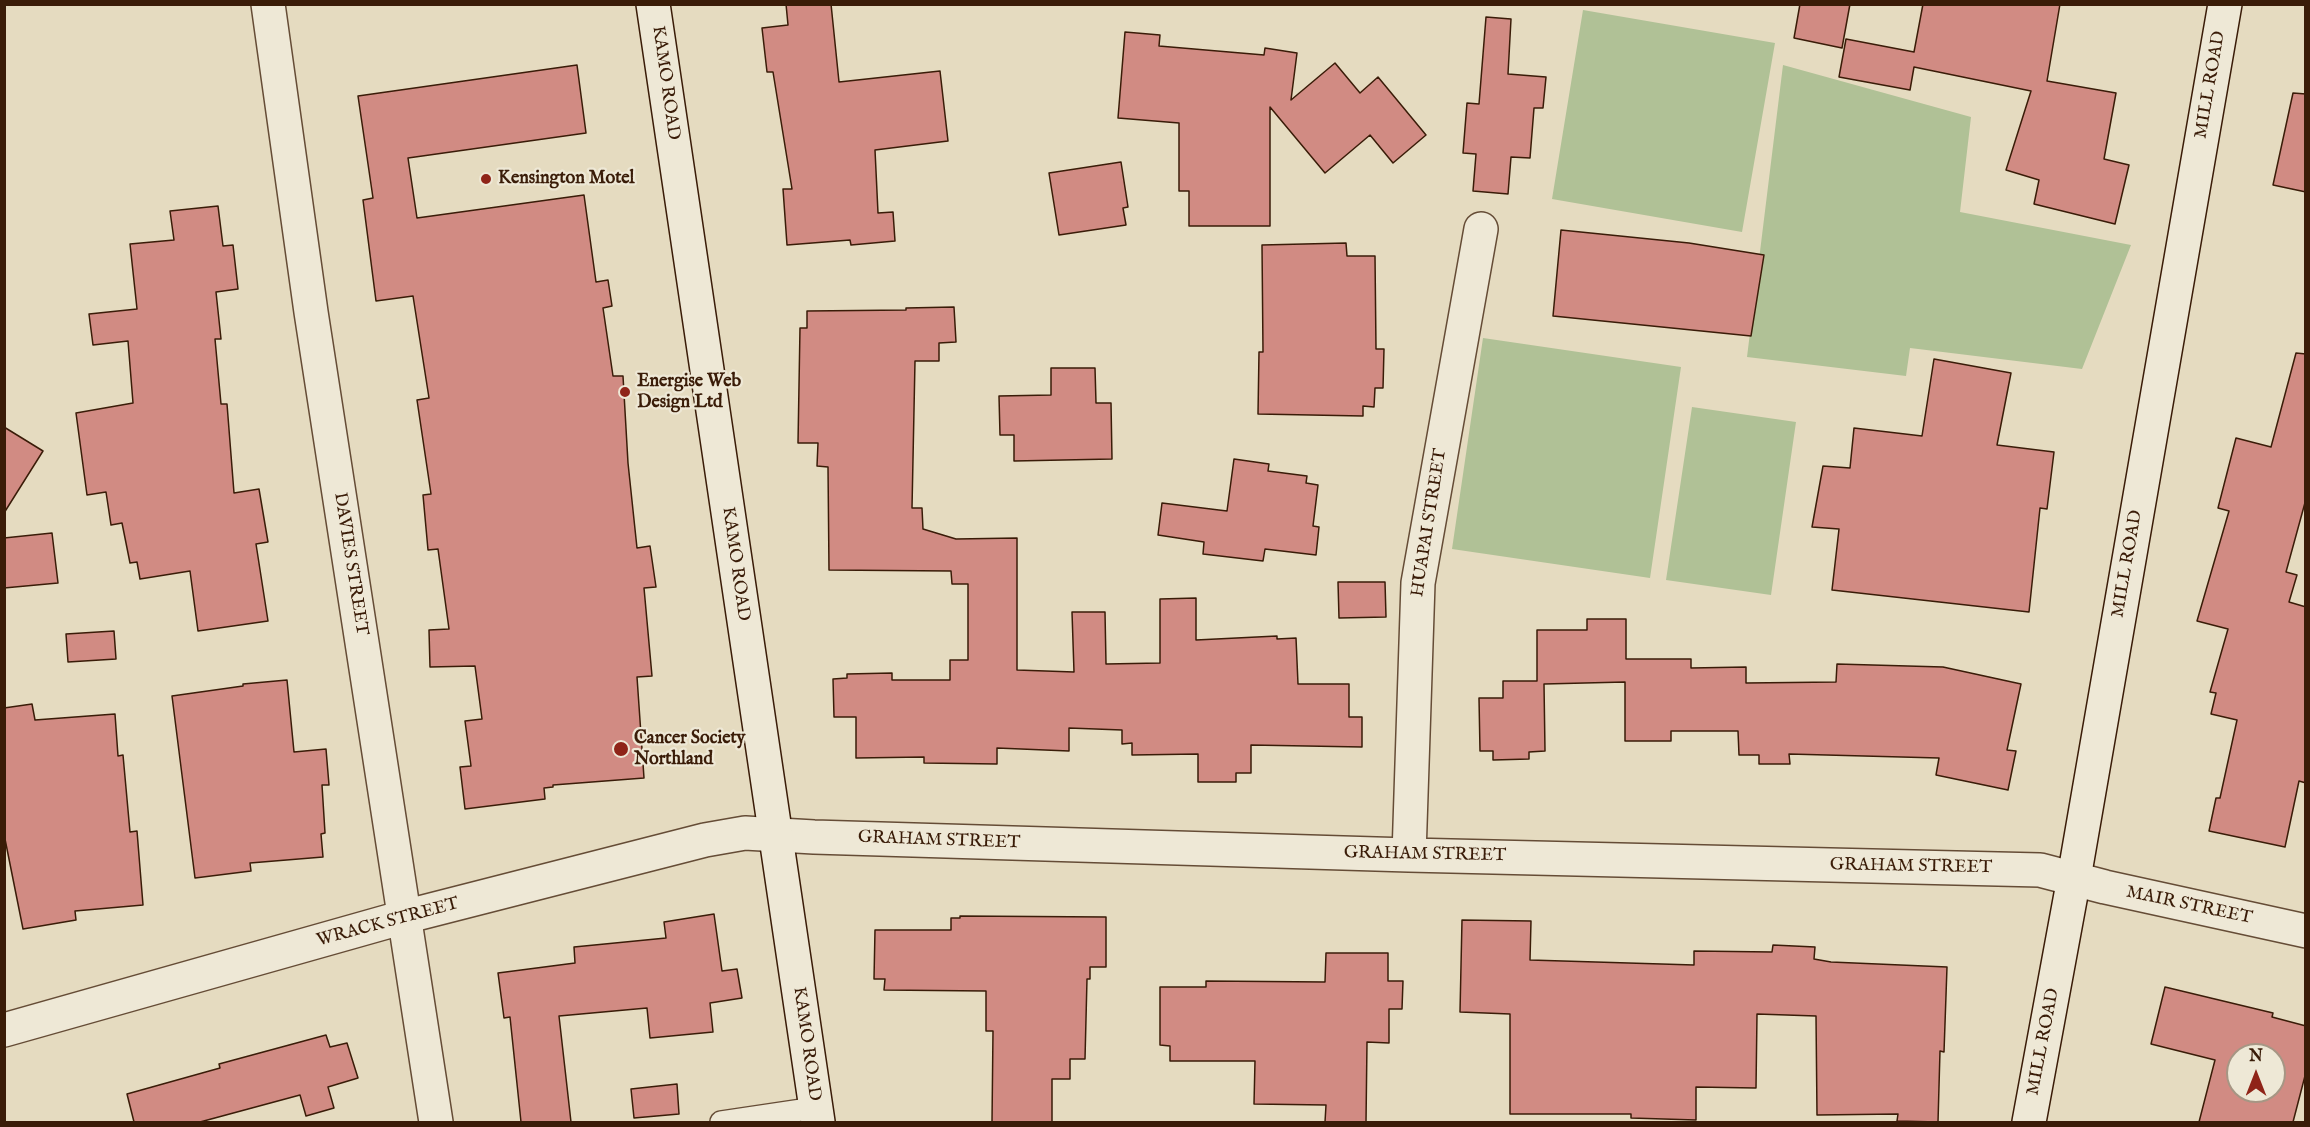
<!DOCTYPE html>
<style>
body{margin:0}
#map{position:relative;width:2310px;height:1127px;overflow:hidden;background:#e5dbc0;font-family:"IM FELL English",serif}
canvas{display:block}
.frame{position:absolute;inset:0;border:6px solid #3a1c08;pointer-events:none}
.north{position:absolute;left:2226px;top:1043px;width:60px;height:60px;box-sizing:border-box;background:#eee8d6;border:2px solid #a69684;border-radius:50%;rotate:0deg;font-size:16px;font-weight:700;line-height:24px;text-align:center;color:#3a1c08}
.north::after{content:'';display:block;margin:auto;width:21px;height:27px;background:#8f2418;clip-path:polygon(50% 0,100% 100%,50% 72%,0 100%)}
</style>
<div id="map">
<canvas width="2310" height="1127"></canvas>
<div class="frame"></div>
<div class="north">N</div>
</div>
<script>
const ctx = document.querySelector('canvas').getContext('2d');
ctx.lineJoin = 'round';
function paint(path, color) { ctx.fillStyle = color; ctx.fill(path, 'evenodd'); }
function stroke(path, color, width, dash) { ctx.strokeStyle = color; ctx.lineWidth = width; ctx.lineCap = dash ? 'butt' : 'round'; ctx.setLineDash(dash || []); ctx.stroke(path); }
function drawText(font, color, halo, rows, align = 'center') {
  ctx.font = font + ' "IM FELL English",serif'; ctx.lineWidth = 4.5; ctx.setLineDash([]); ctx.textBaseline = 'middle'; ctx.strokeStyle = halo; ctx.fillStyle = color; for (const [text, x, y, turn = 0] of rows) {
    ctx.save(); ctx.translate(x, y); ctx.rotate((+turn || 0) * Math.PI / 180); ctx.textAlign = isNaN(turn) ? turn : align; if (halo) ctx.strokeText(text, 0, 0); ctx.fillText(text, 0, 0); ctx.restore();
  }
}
paint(new Path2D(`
 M1583,10L1775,43L1742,232L1552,199Z
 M1783,65L1971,117L1960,212L2131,245L2082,369L1910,348L1906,376L1747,357Z
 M1483,338L1681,367L1650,578L1452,549Z
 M1692,407L1796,422L1771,595L1666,580Z`), '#b0c196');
const building = new Path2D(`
 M786,4H831L839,82L940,71L948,141L875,150L878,213L893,212L895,241L851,245L850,240L787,245L783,189H792L773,72H767L762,28L788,25Z
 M1800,4H1850L1842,48L1794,38Z
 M1923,4H2060L2047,81L2116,93L2104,159L2129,165L2115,224L2034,204L2039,180L2006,170L2031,91L1914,67L1910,90L1839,77L1846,39L1914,52Z
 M1486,17L1511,19L1508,74L1546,77L1543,108H1534L1530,158L1511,157L1508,194L1473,191L1476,154L1463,153L1467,103L1479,104Z
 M1125,32L1160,35L1159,46L1264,55L1265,48L1297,53L1291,100L1335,63L1360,93L1378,77L1426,135L1393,163L1370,135L1325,173L1270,107V226H1189V191H1179V123L1118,118Z
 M577,65L586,133L408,158L417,218L584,195L596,282L608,280L612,306L603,308L613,376H623L628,463L637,548L650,546L656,587L644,588L652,676L637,677L644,778L553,785V787L544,788L545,799L465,809L460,767L471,766L465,721L482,719L475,666L430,667L429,630L449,629L438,549L428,550L423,495L431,494L417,400L429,398L413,296L376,301L363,200L373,198L358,96Z
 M2293,93L2306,94V192L2273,185Z
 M1121,162L1128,207L1123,208L1126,225L1059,235L1049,173Z
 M218,206L223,246L233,245L238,289L216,292L221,339H215L221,404H227L234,493L259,489L268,542L256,544L268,621L198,631L190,571L140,579L137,562L130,563L122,523L111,525L106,492L87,495L76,413L133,403L128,341L93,345L89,314L137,309L130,244L174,240L170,211Z
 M1561,230L1689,243L1764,255L1751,336L1553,316Z
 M1346,243L1347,256H1375L1376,349H1384L1383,388H1375L1374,407L1363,406V416L1258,414L1259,352H1263L1262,245Z
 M954,307L956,342L939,343V361H915L912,508H922L923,529L956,539L1017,538V670L1074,672L1072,612H1105L1106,664L1160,663V599L1196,598V640L1277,636V639L1296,638L1298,684H1349V717H1362V747L1251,745V773H1236V782H1198V754L1132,755V743L1122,744V730L1069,728V751L997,748V764L924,763V757L856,758V717H834L833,679L847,678V674L892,673V680H950V660H968V584H952L951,571L829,570L828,467L817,466L818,443H798L800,328H807V311L906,310V308Z
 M2296,353L2306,354V499L2286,572L2297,575L2289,602L2306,607V783L2299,781L2285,847L2209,831L2216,798H2220L2237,720L2211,714L2216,693L2210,692L2228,629L2197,621L2229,511L2218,508L2236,438L2271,447Z
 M1934,359L2011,373L1997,445L2054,452L2047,509L2040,508L2029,612L1832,590L1839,529L1812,527L1823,466L1850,468L1854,428L1922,436Z
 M1051,368H1095L1096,403H1111L1112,459L1014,461V435H1000L999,396L1051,395Z
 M4,427L43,451L4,513Z
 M1234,459L1269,464L1268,471L1307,476L1306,483L1318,485L1313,526L1319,527L1316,555L1265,549L1263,561L1203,554L1204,542L1158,535L1162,503L1227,511Z
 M52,533L58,583L4,588V538Z
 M1338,582H1385L1386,617L1339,618Z
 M1587,619H1626V659H1691V668L1746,667V683L1836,682L1837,664L1943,667L2021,684L2007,750L2016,751L2008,790L1936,775L1939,758L1789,754L1790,764H1759V755H1739L1738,731H1671V741H1625V682L1544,684L1545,751L1529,752V759L1493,760V751H1480L1479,698H1503V681H1537V630H1587Z
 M114,631L116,659L68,662L66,634Z
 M287,680L294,752L326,749L329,785H322L325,833L321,834L323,857L250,863L251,871L195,878L172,696L243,686V684Z
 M32,704L35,720L115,714L118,756L123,755L130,832L137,831L143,905L75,911L76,920L23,929L4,834V708Z
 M714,914L722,971L737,969L742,998L710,1003L713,1032L650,1038L647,1008L559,1016L571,1122H521L510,1017L504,1018L498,973L575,963L574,947L666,938L664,922Z
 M960,916L1106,917V967H1090V979H1087L1085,1059H1070V1079H1052V1122H992L993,1031H986V991L884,990L885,979H874L875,930H951V918H960Z
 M1462,920L1531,921L1530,960L1694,965V951L1772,952L1773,945L1815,947L1814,959L1831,962L1947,967L1944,1052L1940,1051L1938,1122L1897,1121L1898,1114L1817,1115L1816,1016L1757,1014L1756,1088L1696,1087V1120L1631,1118V1114H1510V1014L1460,1012Z
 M1326,953H1388V981H1403L1402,1009H1389V1043L1367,1042L1366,1122H1325L1326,1105L1254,1104L1255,1061H1170V1046L1160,1045V987H1206V981L1325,982Z
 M2165,987L2273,1013L2272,1017L2306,1026V1072L2293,1122H2199L2215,1060L2151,1044ZM2238,1055H2274V1091H2238Z
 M326,1035L330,1047L347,1043L358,1078L328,1087L334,1108L306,1116L300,1095L200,1122H134L127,1094L220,1068L219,1064Z
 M677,1084L679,1114L634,1118L631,1089Z`);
paint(building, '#d18b83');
stroke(building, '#3a1c08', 1.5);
const service = new Path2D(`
 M721,1122L815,1108`);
const minor = new Path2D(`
 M268,4L311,312L436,1122
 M1409,855L1418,583L1481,229
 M4,1030L404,917L705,840L745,833L814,837L1409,855L2040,870L2105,887L2306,931`);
const secondary = new Path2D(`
 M653,4L818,1122
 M2029,1122L2074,878L2225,4`);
stroke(service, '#654c36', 24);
stroke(minor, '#654c36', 36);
stroke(secondary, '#3a1c08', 36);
stroke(service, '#eee8d6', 21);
stroke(minor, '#eee8d6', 33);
stroke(secondary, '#eee8d6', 33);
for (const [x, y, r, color] of [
 [486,179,6,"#8f2418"],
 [625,392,6,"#8f2418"],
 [621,749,8,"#8f2418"]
]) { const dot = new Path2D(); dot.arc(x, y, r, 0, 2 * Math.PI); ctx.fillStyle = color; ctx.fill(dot); stroke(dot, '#eee8d6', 2); }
drawText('18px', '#3a1c08', '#eee8d6', [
 ["KAMO ROAD",665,83,82],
 ["MILL ROAD",2211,85,-80],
 ["HUAPAI STREET",1430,523,-81],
 ["DAVIES STREET",350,564,81],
 ["KAMO ROAD",735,564,82],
 ["MILL ROAD",2128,564,-80],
 ["GRAHAM STREET",939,841,2],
 ["GRAHAM STREET",1425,855,1],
 ["GRAHAM STREET",1911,867,1],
 ["MAIR STREET",2189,906,12],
 ["WRACK STREET",388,923,-15],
 ["MILL ROAD",2044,1042,-79],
 ["KAMO ROAD",806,1044,82]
]);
drawText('bold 18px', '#3a1c08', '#eee8d6', [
 ["Kensington Motel",498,179],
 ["Energise Web",637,382],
 ["Design Ltd",637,403],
 ["Cancer Society",634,739],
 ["Northland",634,760]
], 'left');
</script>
